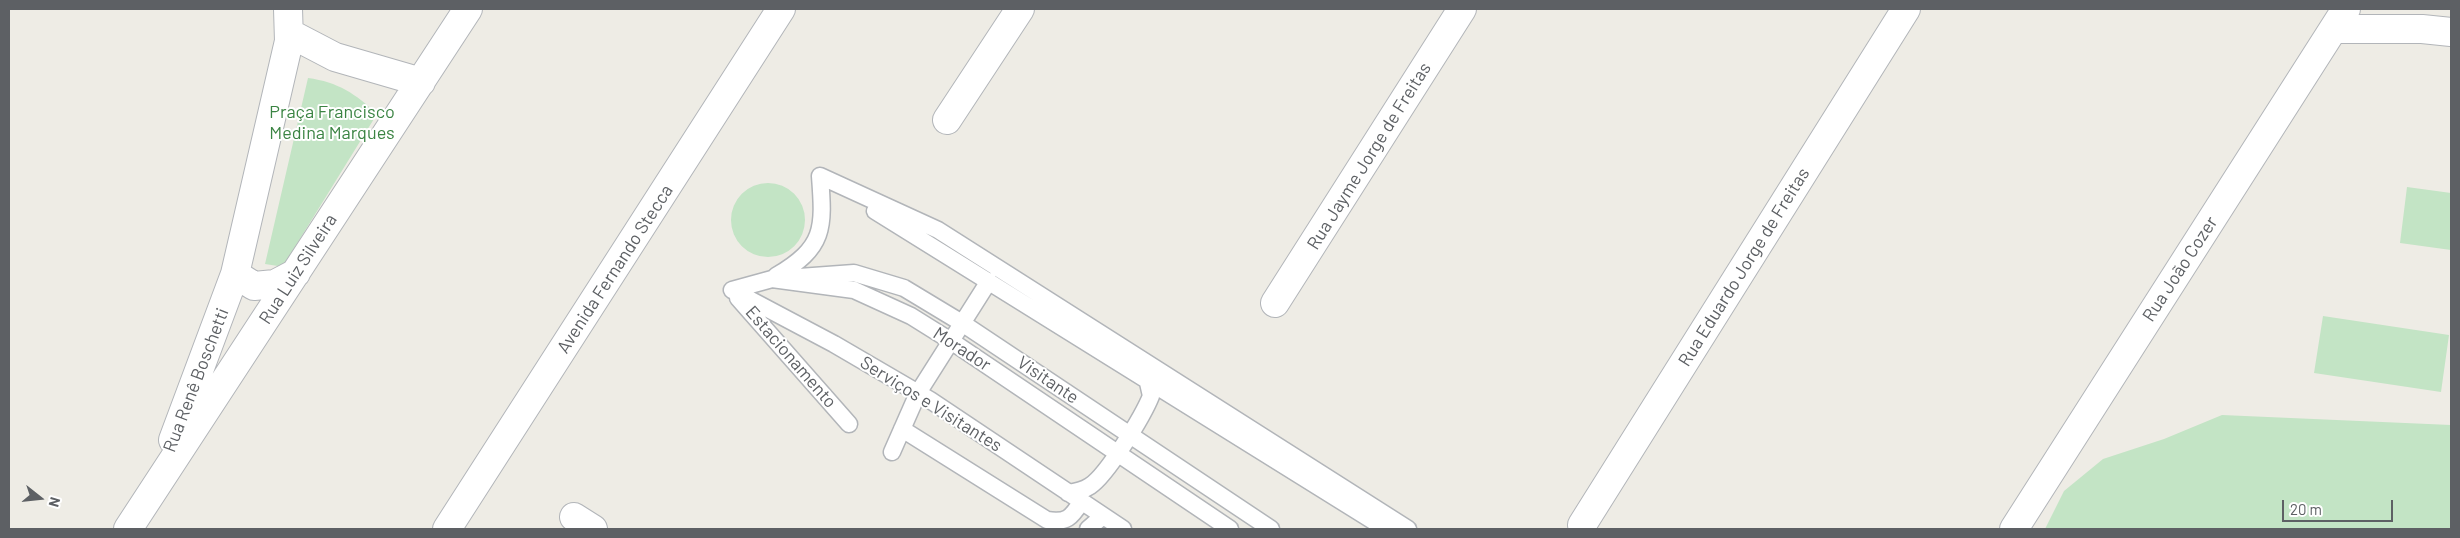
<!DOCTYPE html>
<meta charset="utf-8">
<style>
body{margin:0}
#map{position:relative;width:2460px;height:538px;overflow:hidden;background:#eeece5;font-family:Barlow,sans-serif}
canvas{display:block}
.frame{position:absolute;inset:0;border:10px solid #5d6064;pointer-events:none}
.north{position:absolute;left:15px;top:473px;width:50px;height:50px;-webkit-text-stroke:4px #fff;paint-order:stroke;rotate:106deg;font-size:14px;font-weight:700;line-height:20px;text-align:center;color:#5d6064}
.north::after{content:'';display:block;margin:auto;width:18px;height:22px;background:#5d6064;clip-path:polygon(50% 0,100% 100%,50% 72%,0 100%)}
.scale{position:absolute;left:2282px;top:500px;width:111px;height:22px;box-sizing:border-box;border:2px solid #5d6064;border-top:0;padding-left:6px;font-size:15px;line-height:18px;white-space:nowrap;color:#5d6064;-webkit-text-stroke:4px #fff;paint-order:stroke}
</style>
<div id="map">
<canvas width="2460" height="538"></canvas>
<div class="frame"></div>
<div class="north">N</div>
<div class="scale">20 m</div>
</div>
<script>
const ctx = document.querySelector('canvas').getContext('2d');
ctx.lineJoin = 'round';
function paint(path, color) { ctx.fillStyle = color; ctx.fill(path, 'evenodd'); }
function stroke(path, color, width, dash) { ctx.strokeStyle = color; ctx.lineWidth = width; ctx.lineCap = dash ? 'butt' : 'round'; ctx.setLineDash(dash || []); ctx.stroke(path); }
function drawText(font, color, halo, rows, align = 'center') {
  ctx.font = font + ' Barlow,sans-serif'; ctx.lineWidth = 4; ctx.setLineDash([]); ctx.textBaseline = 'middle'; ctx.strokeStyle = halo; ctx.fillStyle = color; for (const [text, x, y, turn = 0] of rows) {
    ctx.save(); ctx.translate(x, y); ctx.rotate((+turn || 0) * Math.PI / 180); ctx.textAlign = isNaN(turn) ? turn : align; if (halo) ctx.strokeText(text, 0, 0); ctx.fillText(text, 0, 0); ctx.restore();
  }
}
paint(new Path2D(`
 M308,78C338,82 356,94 377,114L285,263L278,266L265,264Z
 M731 220a37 37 0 1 1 74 0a37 37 0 1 1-74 0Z
 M2407,187L2451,193V250L2400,243Z
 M2323,316L2449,335L2441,392L2314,373Z
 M2222,415L2451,425V529H2045L2064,491L2103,459L2164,439Z`), '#c3e4c5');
const service = new Path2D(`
 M820,176L938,230L1408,529
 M875,211L1386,529
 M776,276C825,247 824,229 820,176
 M772,279L854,273L904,288L962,323L1271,529
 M732,290L772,279L854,290L911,316L951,341L1230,529
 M732,290L834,344L930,400L1123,529
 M738,298L849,424
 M902,429L1047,520C1067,523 1071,518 1082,501
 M892,452L918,393L989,281
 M1068,493C1076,492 1084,490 1090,486C1107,475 1143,416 1151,396L1146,374
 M1088,529L1103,516`);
const minor = new Path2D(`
 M2334,29H2422L2451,32
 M289,33L335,57L421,82
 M947,120L1020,9
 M235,274L254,286L275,284L296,273
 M1275,303L1462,9
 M173,440L235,274L289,41L288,9
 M574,517L593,529
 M1582,525L1906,9
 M128,529L468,9
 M2014,529L2346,9`);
const tertiary = new Path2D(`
 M447,529L781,9`);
stroke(service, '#b2b5b9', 19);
stroke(minor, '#b2b5b9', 30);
stroke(tertiary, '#b2b5b9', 30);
stroke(service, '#fff', 16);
stroke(minor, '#fff', 28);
stroke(tertiary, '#fff', 28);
drawText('18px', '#3b8443', '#fff', [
 ["Praça Francisco",332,112],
 ["Medina Marques",332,133]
]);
drawText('18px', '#5d6064', '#fff', [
 ["Rua Jayme Jorge de Freitas",1369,156,-58],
 ["Rua Eduardo Jorge de Freitas",1744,267,-58],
 ["Rua Luiz Silveira",298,269,-57],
 ["Avenida Fernando Stecca",615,269,-57],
 ["Rua João Cozer",2180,269,-57],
 ["Morador",962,349,33],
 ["Estacionamento",791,357,49],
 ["Rua Renê Boschetti",196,380,-69],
 ["Visitante",1048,380,34],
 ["Serviços e Visitantes",931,404,32]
]);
</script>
